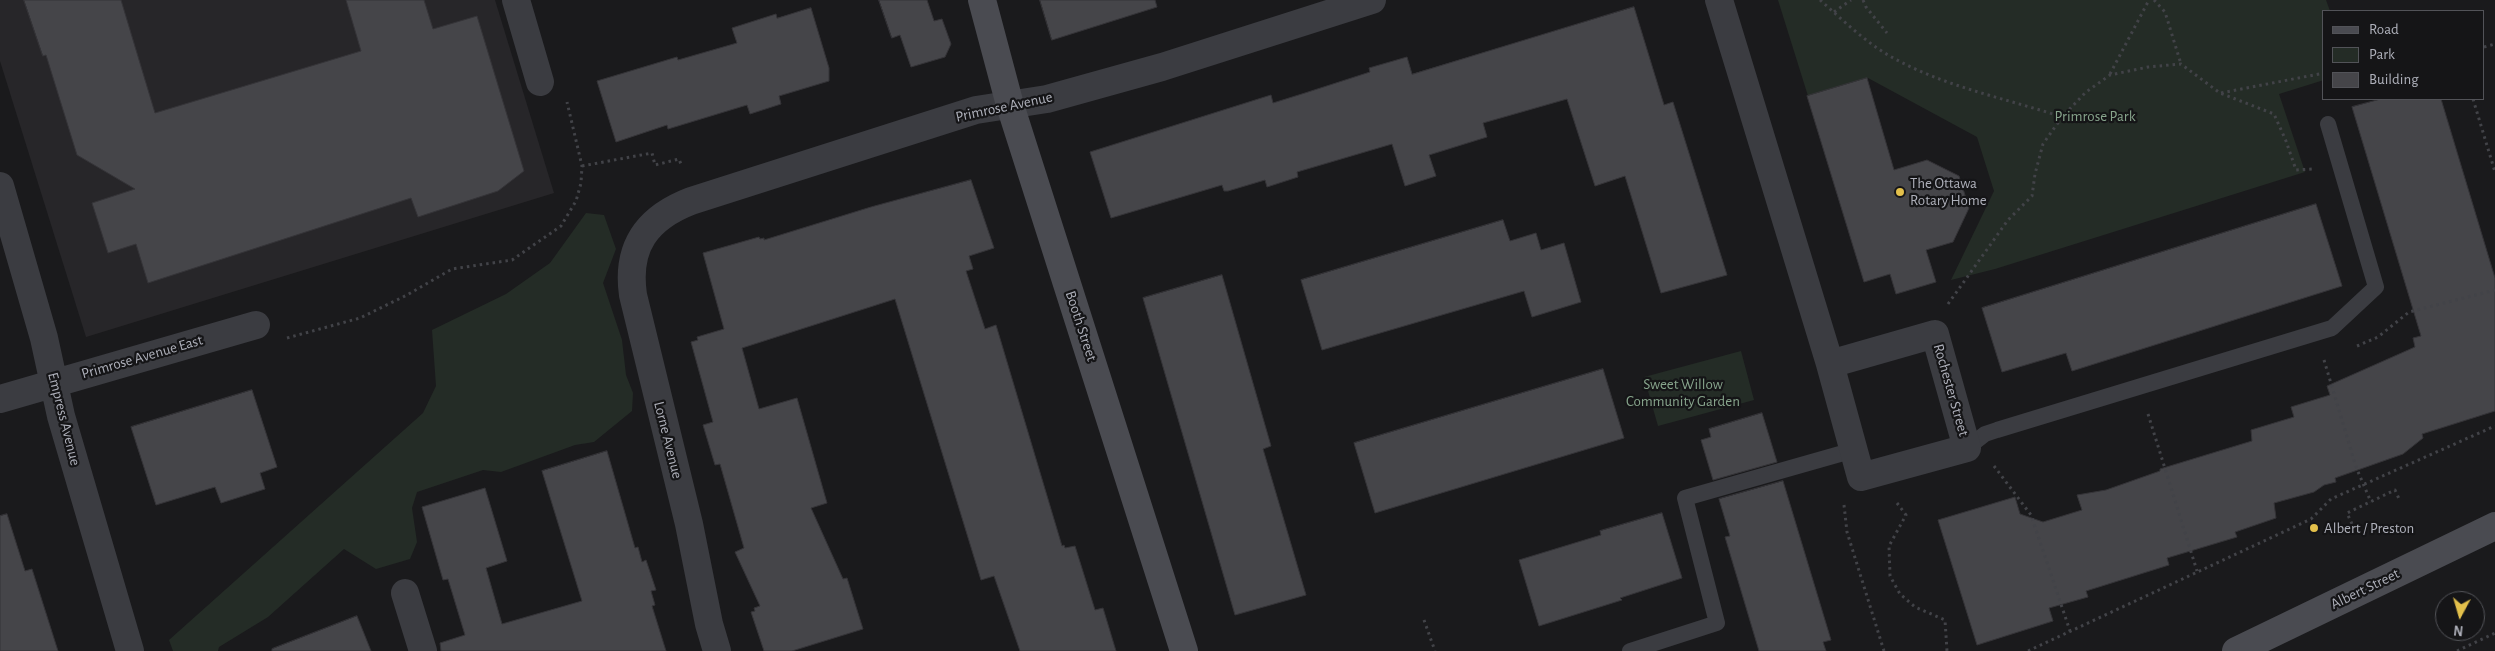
<!DOCTYPE html>
<style>
body{margin:0}
#map{position:relative;width:2495px;height:651px;overflow:hidden;background:#1a1a1c;font-family:"Alegreya Sans",sans-serif}
canvas{display:block}
.legend{position:absolute;left:2322px;top:10px;width:162px;height:90px;box-sizing:border-box;background:#151517;border:1px solid #525358;margin:0;padding:6px 9px;list-style:none;font-size:15px;color:#aeb0ba}
.legend li{display:flex;align-items:center;gap:10px;height:25px}
.legend b{width:25px;border:1px solid #525358}
.north{position:absolute;left:2435px;top:591px;width:50px;height:50px;box-sizing:border-box;background:#151517;border:1px solid #525358;border-radius:50%;rotate:186deg;font-size:14px;font-weight:700;line-height:20px;text-align:center;color:#aeb0ba}
.north::after{content:'';display:block;margin:auto;width:18px;height:22px;background:#e3c04b;clip-path:polygon(50% 0,100% 100%,50% 72%,0 100%)}
</style>
<div id="map">
<canvas width="2495" height="651"></canvas>
<ul class="legend">
<li><b style="height:6px;background:#4a4b51"></b>Road</li>
<li><b style="height:14px;background:#242c26"></b>Park</li>
<li><b style="height:14px;background:#454549"></b>Building</li>
</ul>
<div class="north">N</div>
</div>
<script>
const ctx = document.querySelector('canvas').getContext('2d');
ctx.lineJoin = 'round';
function paint(path, color) { ctx.fillStyle = color; ctx.fill(path, 'evenodd'); }
function stroke(path, color, width, dash) { ctx.strokeStyle = color; ctx.lineWidth = width; ctx.lineCap = dash ? 'butt' : 'round'; ctx.setLineDash(dash || []); ctx.stroke(path); }
function drawText(font, color, halo, rows, align = 'center') {
  ctx.font = font + ' "Alegreya Sans",sans-serif'; ctx.lineWidth = 4.5; ctx.setLineDash([]); ctx.textBaseline = 'middle'; ctx.strokeStyle = halo; ctx.fillStyle = color; for (const [text, x, y, turn = 0] of rows) {
    ctx.save(); ctx.translate(x, y); ctx.rotate((+turn || 0) * Math.PI / 180); ctx.textAlign = isNaN(turn) ? turn : align; if (halo) ctx.strokeText(text, 0, 0); ctx.fillText(text, 0, 0); ctx.restore();
  }
}
paint(new Path2D(`
 M0,0H495L554,193L86,337L0,61Z`), '#272629');
paint(new Path2D(`
 M1778,0H2326L2330,11H2324V80L2279,94L2305,172L1995,269L1951,280L1994,191L1977,137L1868,78L1808,96Z
 M586,213L604,215L616,249L603,283L622,340L626,375L633,393L632,411L594,442L575,445L501,472L483,470L417,492L412,508L417,542L410,559L376,569L344,549L268,617L219,647L218,651H173L169,640L423,413L436,386L432,330L506,294L550,263Z
 M1741,351L1754,400L1658,426L1644,377Z`), '#242c26');
const building = new Path2D(`
 M24,0H121L155,113L361,51L346,0H424L433,29L477,16L524,171L498,191L418,217L411,198L148,283L136,244L108,253L92,203L135,189L77,155L46,55L43,56Z
 M879,0H927L934,21L942,19L951,44L945,57L911,67L900,35L892,38Z
 M1040,0H1155L1157,7L1052,40Z
 M1634,7L1664,105L1673,102L1727,275L1661,293L1625,176L1595,186L1567,99L1483,123L1487,137L1429,155L1436,176L1405,186L1392,144L1297,172L1298,177L1267,187L1265,180L1228,191H1224L1222,185L1111,218L1090,152L1271,95L1273,103L1305,93L1370,72L1369,68L1407,57L1412,74Z
 M811,8L829,68V81L779,96L781,104L750,114L747,105L668,129L667,125L616,142L597,81L677,57L678,60L737,43L732,28L776,14L777,18Z
 M1867,78L1894,170L1927,160L1959,176L1969,208L1953,242L1926,250L1936,282L1896,294L1890,274L1864,282L1807,96Z
 M2381,99H2441L2495,278V411L2422,434L2423,438L2403,454L2335,478L2336,482L2324,485L2314,492L2274,503L2276,518L2235,532L2237,537L2167,558L2169,565L2086,591L2088,597L2049,608L2053,621L1977,645L1938,520L2015,497L2020,514L2043,522L2082,510L2077,495L2106,490L2160,471V469L2252,441L2251,430L2294,417L2291,407L2330,395L2327,386L2415,347L2413,338L2421,336L2352,107Z
 M971,180L994,248L969,256L973,269L966,271L985,329L996,325L1062,546L1064,545L1065,548L1075,546L1095,610L1103,608L1116,651H1020L994,576L981,580L895,299L742,348L759,409L797,398L827,503L811,508L843,579L847,578L863,629L792,651H764L751,612L755,611L754,608L760,606L735,552L744,548L720,464L715,465L703,425L713,422L691,342L698,340L697,337L724,329L703,253L759,237L760,239L764,238V240L871,207Z
 M2316,204L2342,286L2072,371L2066,353L2002,372L1982,308Z
 M1503,220L1510,241L1536,233L1541,250L1564,243L1581,302L1532,317L1524,291L1322,350L1301,280Z
 M1222,275L1271,446L1263,449L1306,595L1235,615L1143,298Z
 M1603,369L1624,438L1375,513L1354,443Z
 M252,390L277,467L260,473L265,489L221,503L215,487L156,505L131,427Z
 M1762,413L1777,462L1713,480L1701,440L1711,437L1709,429Z
 M607,451L635,548L638,547L642,562L646,560L656,590L651,591L655,605L652,606L666,651H441L440,643L465,635L448,579L443,580L422,507L485,488L507,561L486,568L502,624L582,601L542,471Z
 M1783,481L1831,640L1823,642L1826,651H1759L1725,537L1730,536L1719,499Z
 M1662,513L1682,578L1620,598L1622,600L1539,626L1519,560L1601,535L1600,531Z
 M7,514L25,571L32,569L58,651H0V516Z
 M357,616L371,651H272V649Z`);
paint(building, '#454549');
stroke(building, '#353438', 1);
stroke(new Path2D(`
 M1820,0C1845,22 1869,46 1899,61C1950,88 2008,99 2062,117
 M1863,0L1866,7L1887,33
 M2154,0L2165,12L2181,64
 M1834,12L1851,0
 M2484,47L2495,44
 M2110,74L2149,0
 M2221,93L2324,73
 M2473,99L2495,172
 M582,166L652,153L655,165L679,159L682,167
 M1948,304L2008,220L2032,196L2035,174L2043,144L2062,117L2086,92L2110,75L2148,67L2181,64L2220,93L2274,114L2286,141L2296,170L2313,169
 M287,338L360,318L407,295L452,269L512,260L561,226L576,201L581,183L582,166L567,102
 M2357,346L2378,337L2409,312L2495,290
 M2324,360L2356,467L2371,502
 M2148,414L2197,571
 M1994,466L2031,515L2070,631
 M1897,503L1906,515L1889,546L1890,576L1900,594L1915,607L1945,620L1947,651
 M1844,505L1847,532L1884,651
 M2352,524L2347,513L2395,490L2400,501
 M1424,620L1435,651
 M2028,651L2311,519L2331,499L2495,426
 M2457,651L2495,633`), '#424348', 3, [2.5, 4]);
stroke(new Path2D(`
 M1967,448L1985,434L1997,430L2332,328L2376,287L2328,124
 M1630,651L1717,623L1685,498L1854,450`), '#3b3c41', 16);
stroke(new Path2D(`
 M516,0L540,82
 M1719,0L1830,364L1861,477L1967,448L1935,334L1830,364
 M0,186L44,338L61,416L130,651
 M0,399L256,325
 M405,593L423,651
 M717,651L709,624L689,524L633,295C626,246 647,218 691,201L976,110L1047,99L1162,67L1372,0`), '#3b3c41', 28);
stroke(new Path2D(`
 M982,0L1010,105L1184,651
 M2236,651L2495,526`), '#4a4b51', 28);
for (const [x, y, r, color] of [
 [1900,192,5,"#e3c04b"],
 [2314,528,5,"#e3c04b"]
]) { const dot = new Path2D(); dot.arc(x, y, r, 0, 2 * Math.PI); ctx.fillStyle = color; ctx.fill(dot); stroke(dot, '#151517', 2); }
drawText('15px', '#aeb0ba', '#151517', [
 ["Primrose Avenue",1004,107,-12],
 ["Booth Street",1081,326,72],
 ["Primrose Avenue East",142,357,-16],
 ["Rochester Street",1951,390,74],
 ["Empress Avenue",64,419,76],
 ["Lorne Avenue",668,440,76],
 ["Albert Street",2365,589,-26]
]);
drawText('15px', '#87a48c', '#151517', [
 ["Primrose Park",2095,116],
 ["Sweet Willow",1683,384],
 ["Community Garden",1683,401]
]);
drawText('15px', '#aeb0ba', '#151517', [
 ["The Ottawa",1910,183],
 ["Rotary Home",1910,200],
 ["Albert / Preston",2324,528]
], 'left');
</script>
